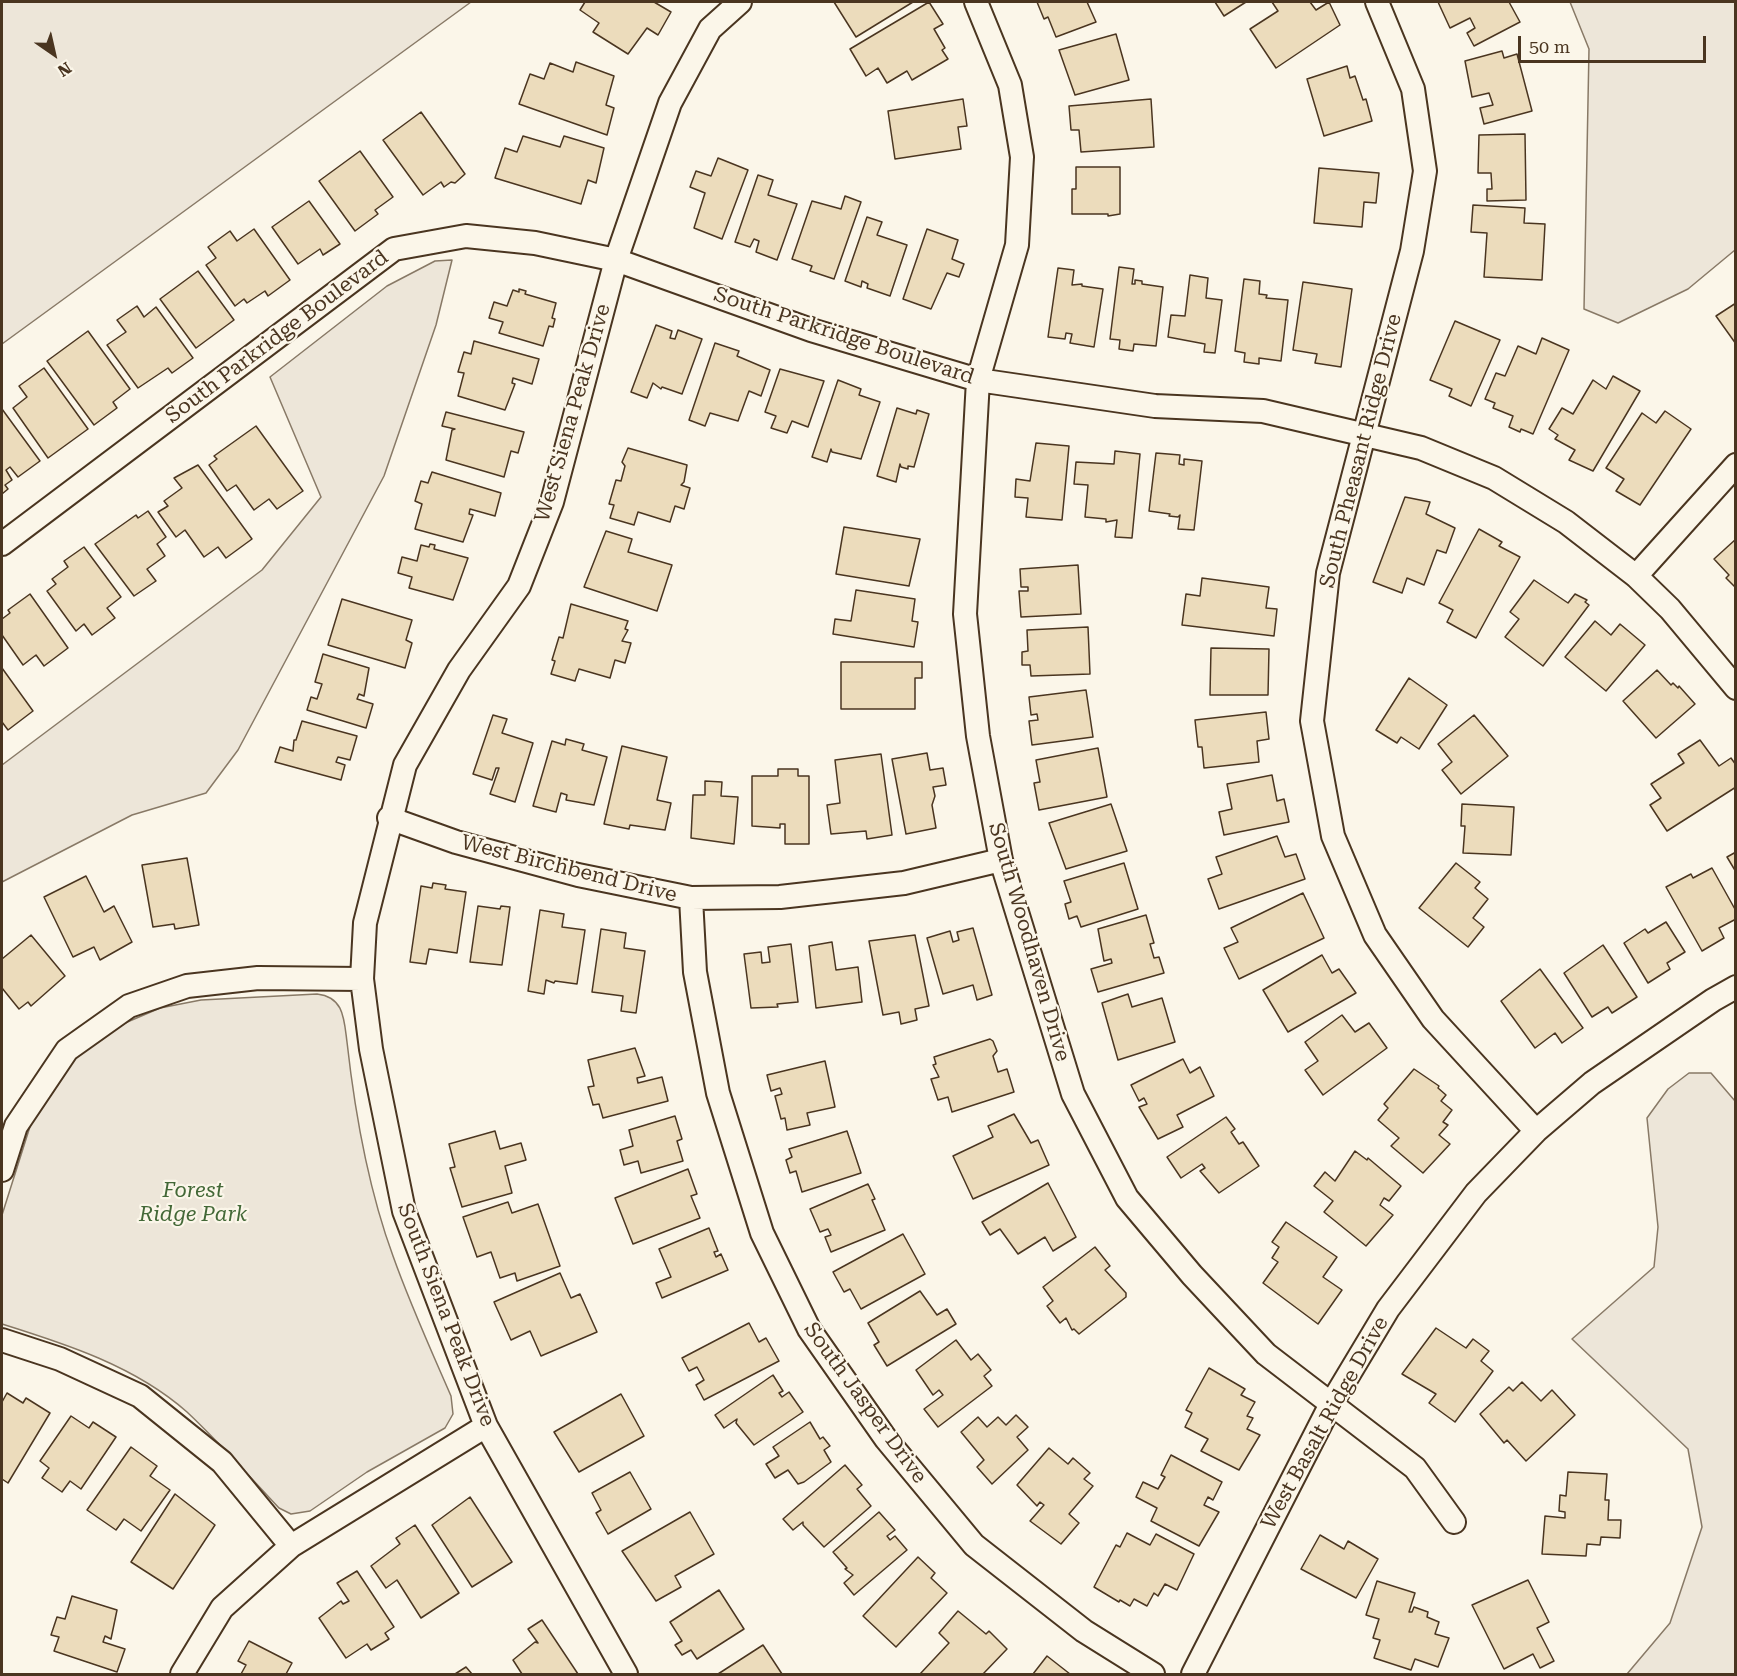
<!DOCTYPE html>
<style>
body{margin:0}
#map{position:relative;width:1737px;height:1676px;overflow:hidden;background:#fbf6e9;font-family:"Roboto Serif",serif}
canvas{display:block}
.frame{position:absolute;inset:0;border:3px solid #4a3520;pointer-events:none}
.north{position:absolute;left:24px;top:24px;width:60px;height:60px;-webkit-text-stroke:4px #fbf6e9;paint-order:stroke;rotate:146deg;font-size:16px;font-weight:700;line-height:24px;text-align:center;color:#4a3520}
.north::after{content:'';display:block;margin:auto;width:21px;height:27px;background:#4a3520;clip-path:polygon(50% 0,100% 100%,50% 72%,0 100%)}
.scale{position:absolute;left:1518px;top:36px;width:188px;height:27px;box-sizing:border-box;border:3px solid #4a3520;border-top:0;padding-left:8px;font-size:18px;line-height:21px;white-space:nowrap;color:#4a3520;-webkit-text-stroke:4px #fbf6e9;paint-order:stroke}
</style>
<div id="map">
<canvas width="1737" height="1676"></canvas>
<div class="frame"></div>
<div class="north">N</div>
<div class="scale">50 m</div>
</div>
<script>
const ctx = document.querySelector('canvas').getContext('2d');
ctx.lineJoin = 'round';
function paint(path, color) { ctx.fillStyle = color; ctx.fill(path, 'evenodd'); }
function stroke(path, color, width, dash) { ctx.strokeStyle = color; ctx.lineWidth = width; ctx.lineCap = dash ? 'butt' : 'round'; ctx.setLineDash(dash || []); ctx.stroke(path); }
function drawText(font, color, halo, rows, align = 'center') {
  ctx.font = font + ' "Roboto Serif",serif'; ctx.lineWidth = 4.5; ctx.setLineDash([]); ctx.textBaseline = 'middle'; ctx.strokeStyle = halo; ctx.fillStyle = color; for (const [text, x, y, turn = 0] of rows) {
    ctx.save(); ctx.translate(x, y); ctx.rotate((+turn || 0) * Math.PI / 180); ctx.textAlign = isNaN(turn) ? turn : align; if (halo) ctx.strokeText(text, 0, 0); ctx.fillText(text, 0, 0); ctx.restore();
  }
}
const green = new Path2D(`
 M2,2H471L2,344Z
 M1570,2H1735V250L1688,289L1618,323L1584,309L1589,49Z
 M452,260L436,325L384,476L238,750L206,793L132,815L2,882V765L262,570L321,497L270,377L387,286L435,261Z
 M317,994C344,997 344,1019 347,1042C355,1114 368,1188 393,1256C410,1304 431,1350 451,1396L453,1414L445,1428L367,1472L310,1511L291,1514L279,1508C249,1476 219,1442 187,1412C135,1366 66,1344 2,1324V1215L33,1117L60,1075L78,1056L118,1026L160,1008L201,1000Z
 M1689,1073H1711L1735,1101V1674H1627L1670,1623L1702,1527L1688,1449L1572,1339L1654,1267L1658,1227L1647,1118L1668,1089Z`);
paint(green, '#ede6d9');
stroke(green, '#887966', 1.5);
const building = new Path2D(`
 M585,2H654L671,12L658,35L647,28L628,54L593,32L599,23L580,10Z
 M834,2H913L856,37Z
 M929,2L943,24L934,29L945,48L942,50L948,59L912,80L907,71L887,83L878,68L866,76L850,49Z
 M1037,2H1087L1096,22L1056,37L1048,17L1044,19Z
 M1215,2H1246L1224,16Z
 M1272,2H1310L1316,10L1329,2L1340,25L1276,68L1250,29L1278,11Z
 M1438,2H1509L1520,22L1474,46L1467,33L1475,28L1470,18L1450,28Z
 M1116,34L1129,80L1075,95L1059,50Z
 M1502,51L1504,58L1517,54L1532,111L1484,124L1480,108L1493,105L1489,93L1472,97L1465,61Z
 M576,62L614,76L606,105L614,108L607,135L519,104L530,74L544,79L550,63L573,72Z
 M1347,66L1350,78L1355,76L1363,100L1366,99L1372,121L1324,136L1307,79Z
 M963,99L967,126L958,127L961,149L895,159L888,111Z
 M1151,99L1154,147L1081,152L1079,130H1071L1069,106Z
 M421,112L465,174L455,183L451,182L444,187L441,182L423,195L383,140Z
 M1525,134L1526,200L1487,201V189H1492L1491,173H1478L1479,135Z
 M523,136L560,147L564,136L604,148L596,183L588,180L581,204L495,178L505,148L517,152Z
 M360,151L393,197L375,210L378,214L355,231L319,181Z
 M718,158L748,170L722,239L694,228L705,193L690,187L696,171L711,176Z
 M1076,167H1120V214L1108,216V214H1072V189H1076Z
 M1319,168L1379,173L1376,203L1364,202L1362,227L1314,223Z
 M758,175L773,180L768,195L797,204L777,260L756,252L759,241L754,239L750,247L735,242Z
 M845,196L861,202L834,279L810,271L812,266L792,259L812,201L841,209Z
 M309,201L340,244L323,255L320,249L298,264L272,227Z
 M1473,205L1525,208L1524,223L1545,224L1542,280L1484,277L1487,233L1471,232Z
 M867,217L882,222L877,235L907,245L890,296L867,288L868,284L862,281L861,287L845,281Z
 M254,229L290,280L268,296L265,291L247,303L244,299L235,306L206,265L216,258L208,247L230,231L237,241Z
 M927,229L958,240L952,259L964,264L959,277L947,273L931,309L903,299Z
 M1119,267L1134,269L1132,284H1135V280L1142,281V284L1163,287L1156,346L1134,344L1133,351L1119,349L1120,340L1110,339Z
 M1058,268L1074,270L1072,285L1082,284V286L1103,289L1094,347L1070,343L1072,334L1066,333L1065,339L1048,337Z
 M198,271L234,320L196,348L160,299Z
 M1190,275L1208,278L1206,298L1222,300L1215,353L1204,352L1205,344L1168,337L1171,315L1185,316Z
 M1244,279L1260,281L1259,294L1267,295L1266,298L1288,300L1281,361L1259,358V364L1244,362L1245,353L1235,351Z
 M1303,282L1352,289L1341,367L1315,363L1317,354L1293,350Z
 M519,289L526,291L525,294L556,303L552,318L555,319L553,327L549,326L543,346L499,333L503,322L489,318L494,302L507,306L513,290L519,292Z
 M1736,303V344L1716,316Z
 M137,306L144,317L156,307L193,358L172,373L168,368L138,388L107,345L126,332L117,320Z
 M1455,321L1500,340L1471,406L1449,396L1452,389L1430,380Z
 M656,325L672,331L670,338L675,339L678,330L702,339L682,394L662,387L661,389L653,383L647,398L631,392Z
 M88,331L130,389L113,402L117,408L94,425L47,361Z
 M1542,338L1569,350L1533,434L1521,429L1520,432L1509,427L1513,416L1493,408L1495,403L1485,399L1496,373L1505,376L1518,346L1536,354Z
 M474,341L539,359L532,384L513,378L512,383L515,384L505,410L458,396L464,373L458,372L464,352L471,354Z
 M715,343L739,351L737,356L770,370L761,396L749,391L738,421L710,413L705,426L689,420Z
 M44,368L88,429L48,458L13,408L27,397L19,386Z
 M780,369L824,381L808,427L792,421L787,433L771,428L776,416L765,412Z
 M1613,376L1640,391L1593,471L1569,460L1575,450L1555,439L1558,435L1549,429L1562,408L1573,414L1593,380L1606,389Z
 M838,380L861,389L859,395L880,402L861,459L832,452L831,449L827,462L812,457Z
 M897,408L916,414L917,410L929,414L914,467L908,466V469L901,467L900,464L896,482L877,476Z
 M2,409L40,461L18,477L10,467L6,470L12,480L5,485L8,489L2,494Z
 M1665,411L1691,429L1640,505L1616,491L1624,479L1606,468L1642,413L1656,423Z
 M446,412L524,432L518,453L511,451L504,477L446,460L452,430L455,429L442,426Z
 M256,426L303,491L277,509L269,499L254,510L236,485L227,491L209,465L217,459L214,456Z
 M1036,443L1069,446L1062,520L1026,517L1028,498L1015,497L1016,479L1030,481Z
 M628,448L687,465L684,482L681,485L690,488L684,509L675,506L670,522L638,512L634,525L610,518L614,505L609,504L616,480L621,481L625,466L622,462Z
 M1115,451L1140,454L1132,538L1115,537L1117,520L1106,522V519L1085,517L1088,485L1074,484L1076,462L1114,464Z
 M1156,453L1180,455L1179,464L1184,465V459L1202,461L1194,530L1178,529L1180,515L1178,517L1169,516L1170,514L1149,511Z
 M198,465L252,539L226,558L218,547L204,557L185,530L176,537L158,512L168,506L164,501L182,488L174,478Z
 M432,472L501,493L495,516L470,509L469,514L473,515L463,542L415,529L422,504L415,501L421,481L428,483Z
 M1405,497L1430,502L1426,514L1455,528L1446,553L1437,550L1424,585L1407,578L1402,593L1373,582Z
 M148,511L166,537L157,544L165,556L147,569L156,581L134,596L95,544L136,515L138,518Z
 M844,527L920,539L909,586L836,574Z
 M1479,529L1502,542L1499,546L1520,557L1476,638L1447,622L1453,610L1439,603Z
 M606,531L632,539L628,552L672,565L657,611L584,587Z
 M1736,539V588L1726,578L1729,575L1714,559Z
 M430,544L435,545L434,549L468,558L453,600L409,588L412,577L398,573L402,557L417,561L421,545L429,547Z
 M84,547L121,597L107,608L115,618L92,635L84,624L76,631L47,591L56,584L52,579L68,567L64,561Z
 M1078,565L1081,614L1021,617L1019,591H1028V587H1021L1020,569Z
 M1202,578L1269,587L1266,608L1277,609L1274,636L1182,625L1186,594L1200,596Z
 M1534,580L1568,603L1575,594L1587,600L1585,602L1589,605L1543,666L1505,637L1519,619L1510,612Z
 M856,590L915,599L912,621L918,622L914,647L833,634L835,619L851,621Z
 M30,594L68,648L44,666L36,655L23,665L2,635V619L10,613L8,610Z
 M342,599L412,620L406,640L412,643L405,668L328,645Z
 M571,604L628,621L625,629L628,630L622,641L631,643L625,663L615,660L610,678L579,669L575,681L551,674L555,661L552,660L559,637L563,638Z
 M1595,621L1611,635L1620,624L1645,645L1606,691L1565,657Z
 M1088,627L1090,674L1031,676L1030,665H1022V652L1028,651L1027,630Z
 M1211,648L1269,649L1268,695H1210Z
 M323,654L369,668L364,696L359,694L357,699L373,704L366,728L307,710L311,697L317,699L322,684L315,682Z
 M841,662H922V678H915V709H841Z
 M2,668L33,711L8,730L2,722Z
 M1657,670L1671,685L1673,683L1678,688L1679,686L1695,704L1656,738L1623,701Z
 M1409,678L1447,705L1419,749L1401,737L1397,743L1376,730Z
 M1086,690L1093,737L1032,745L1029,721L1038,720L1037,714L1031,715L1029,697Z
 M1266,712L1269,739L1257,741L1259,762L1204,768L1202,747H1198L1195,720Z
 M493,715L507,719L502,733L533,743L515,802L490,794L499,768H496L492,780L473,774Z
 M1474,715L1508,756L1461,794L1442,770L1452,762L1438,744Z
 M302,721L357,736L350,760L338,757L336,762L345,765L341,780L275,762L280,747L293,751L294,740H296Z
 M566,739L584,744L582,750L607,757L594,805L566,800L567,795L561,793L556,812L533,806L552,741L565,745Z
 M1700,740L1719,766L1731,758L1736,765V787L1667,831L1650,805L1661,798L1651,784L1684,763L1678,754Z
 M622,746L667,757L657,800L671,803L665,830L630,825L629,829L604,824Z
 M1098,748L1107,797L1039,810L1034,783L1040,782L1036,760Z
 M927,753L930,770L943,768L946,785L933,787L935,796L932,805L936,828L906,834L892,759Z
 M881,754L892,835L867,839L866,831L831,834L827,805L840,803L835,760Z
 M778,769H798V776H809V844H785V824H780V828L752,826V776H778Z
 M1272,775L1277,801L1284,799L1289,822L1224,835L1219,812L1232,809L1227,784Z
 M705,781L722,782L721,796L738,797L734,844L691,838L693,795H705Z
 M1111,804L1127,851L1066,869L1049,823Z
 M1462,804L1514,807L1511,855L1463,853L1465,826H1461Z
 M1277,836L1285,857L1296,854L1305,879L1219,909L1208,879L1222,874L1216,857Z
 M1736,852V872L1727,857Z
 M187,858L199,925L175,929L174,924L153,927L142,865Z
 M1124,863L1138,909L1081,927L1077,916L1069,919L1065,904L1071,902L1064,881Z
 M1456,863L1480,882L1475,888L1488,899L1473,918L1484,927L1468,947L1419,908Z
 M1712,868L1736,911V919L1719,928L1724,938L1702,951L1666,887L1691,874L1693,878Z
 M86,876L104,912L114,906L132,942L100,960L94,947L73,957L44,897Z
 M433,883L446,885L445,889L466,892L457,953L429,949L426,964L410,962L421,886L432,888Z
 M1303,893L1324,938L1239,979L1224,948L1238,942L1231,928Z
 M478,906L500,909L501,906L510,907L502,965L470,962Z
 M540,910L564,914L562,927L585,930L577,984L555,981L554,983L546,980L544,994L528,991Z
 M1146,915L1154,943L1150,944L1154,958L1159,957L1164,973L1098,992L1091,969L1112,963L1111,959L1104,961L1098,929Z
 M1666,922L1685,952L1667,963L1670,969L1648,983L1624,943L1645,929L1648,933Z
 M973,928L992,995L977,1000L973,985L943,994L927,938L950,931L953,942L959,940L957,932Z
 M601,929L626,933L624,948L645,951L636,1013L621,1011L623,996L592,992Z
 M31,935L65,976L31,1006L28,1002L19,1009L2,988V959Z
 M915,935L929,1006L915,1009L917,1020L901,1024L899,1012L883,1015L869,941Z
 M832,942L836,970L858,967L862,1002L816,1008L809,946Z
 M791,944L798,1002L777,1004L778,1007L751,1008L744,954L761,952L762,963L770,962L768,947Z
 M1603,945L1637,997L1612,1013L1608,1007L1592,1017L1564,973Z
 M1322,955L1332,973L1339,969L1356,993L1288,1032L1263,990Z
 M1540,969L1583,1028L1562,1043L1555,1033L1535,1048L1501,1001Z
 M1128,994L1132,1007L1162,998L1175,1042L1118,1060L1102,1003Z
 M1342,1015L1355,1032L1369,1023L1387,1048L1323,1095L1305,1070L1318,1061L1305,1042Z
 M990,1039L993,1041L997,1051L993,1056L998,1072L1007,1069L1014,1092L952,1112L948,1097L938,1100L931,1079L939,1077L933,1065L936,1064L934,1057Z
 M635,1048L645,1076L637,1078L638,1083L662,1077L668,1101L603,1118L599,1104L593,1105L588,1087L594,1086L588,1060Z
 M1183,1059L1190,1073L1200,1067L1214,1096L1177,1115L1183,1127L1158,1139L1139,1107L1147,1104L1144,1098L1139,1101L1131,1085Z
 M825,1061L835,1107L807,1113L810,1125L787,1130L785,1118L781,1119L775,1096L782,1094L780,1088L771,1091L767,1075Z
 M1414,1069L1439,1086L1438,1088L1446,1095L1441,1101L1452,1110L1443,1122L1448,1125L1439,1135L1450,1144L1423,1173L1391,1146L1399,1138L1378,1120L1388,1108L1384,1104Z
 M1014,1114L1031,1143L1038,1140L1049,1165L973,1199L953,1156L993,1137L988,1126Z
 M675,1116L682,1139L677,1141L683,1161L641,1173L638,1161L624,1165L620,1150L633,1146L629,1130Z
 M1226,1117L1235,1129L1231,1132L1239,1144L1243,1142L1259,1166L1219,1193L1200,1171L1205,1168L1202,1164L1181,1178L1167,1157Z
 M495,1131L500,1149L521,1143L526,1160L505,1166L512,1193L462,1207L450,1168L455,1167L449,1144Z
 M847,1131L861,1173L802,1192L796,1171L790,1173L786,1160L792,1157L789,1149Z
 M1355,1151L1367,1160L1368,1158L1401,1186L1389,1201L1384,1198L1380,1205L1393,1215L1366,1246L1324,1212L1333,1201L1314,1186L1325,1172L1335,1181Z
 M688,1169L697,1194L691,1196L700,1218L633,1244L615,1198Z
 M1048,1183L1076,1237L1053,1251L1045,1237L1018,1254L1000,1229L990,1235L982,1222Z
 M868,1184L875,1199L872,1200L885,1230L831,1252L825,1237L831,1235L828,1229L820,1232L810,1209Z
 M508,1202L512,1213L538,1204L560,1266L517,1281L515,1273L500,1278L491,1252L477,1257L463,1217Z
 M1286,1222L1337,1257L1323,1277L1342,1290L1318,1324L1263,1283L1278,1262L1272,1258L1279,1247L1272,1242Z
 M709,1228L718,1251L714,1252L716,1257L721,1254L728,1270L662,1298L656,1283L671,1277L659,1249Z
 M903,1234L925,1274L861,1309L850,1289L844,1292L833,1272Z
 M1095,1247L1110,1266L1105,1270L1126,1293V1297L1079,1334L1074,1329L1072,1330L1066,1318L1060,1323L1047,1306L1053,1301L1043,1287Z
 M560,1273L571,1298L580,1294L597,1332L541,1356L530,1331L511,1340L494,1302Z
 M920,1291L937,1315L947,1309L956,1324L887,1366L874,1345L879,1342L868,1323Z
 M749,1323L759,1342L766,1338L779,1361L704,1400L696,1385L704,1380L697,1367L689,1371L682,1358Z
 M1436,1328L1466,1348L1473,1339L1489,1351L1481,1361L1493,1371L1455,1422L1429,1403L1436,1394L1402,1374Z
 M956,1340L971,1360L978,1354L991,1370L984,1376L992,1386L938,1427L924,1409L943,1395L939,1390L933,1395L916,1370Z
 M1209,1368L1245,1389L1241,1395L1255,1402L1247,1416L1253,1418L1247,1429L1260,1435L1239,1470L1201,1451L1208,1439L1185,1427L1192,1413L1186,1410Z
 M773,1375L783,1391L779,1393L782,1397L789,1392L803,1412L754,1445L736,1423L737,1419L724,1428L715,1415Z
 M1522,1382L1541,1401L1552,1390L1575,1415L1526,1461L1507,1440L1504,1443L1480,1414L1509,1387L1513,1391Z
 M7,1393L23,1403L26,1398L50,1413L8,1483L2,1479V1402Z
 M621,1394L644,1436L579,1472L554,1432Z
 M1016,1415L1028,1427L1017,1437L1028,1450L992,1484L977,1467L984,1460L961,1432L978,1417L987,1427L998,1417L1006,1425Z
 M71,1416L89,1428L93,1422L116,1437L81,1489L70,1481L62,1492L42,1478L49,1468L40,1461Z
 M810,1422L820,1439L823,1437L830,1446L824,1450L831,1462L804,1482L798,1484L788,1470L775,1478L766,1464L779,1456L773,1447Z
 M131,1447L157,1466L150,1476L170,1490L141,1531L124,1519L116,1530L87,1510Z
 M1049,1448L1068,1464L1073,1458L1090,1473L1084,1479L1093,1486L1069,1514L1079,1523L1061,1544L1030,1521L1044,1505L1040,1502L1037,1506L1017,1485Z
 M1171,1455L1222,1482L1213,1500L1208,1497L1204,1505L1219,1512L1199,1546L1151,1521L1157,1508L1136,1497L1143,1482L1158,1489L1165,1477L1161,1475Z
 M845,1465L862,1485L857,1489L871,1506L824,1547L803,1525V1522L793,1530L783,1519Z
 M630,1472L651,1509L608,1534L596,1513L601,1510L592,1493Z
 M1568,1472L1607,1474L1605,1500H1609L1608,1520H1621L1620,1538L1601,1537L1600,1545L1587,1544L1586,1556L1542,1554L1545,1516L1565,1518V1512L1559,1511L1560,1495L1566,1496Z
 M175,1494L215,1525L173,1589L131,1562Z
 M470,1497L512,1562L472,1587L432,1525Z
 M690,1512L714,1554L675,1576L681,1587L656,1601L622,1551Z
 M879,1512L895,1530L887,1536L890,1540L895,1536L907,1550L854,1595L844,1583L853,1575L845,1569L847,1568L833,1552Z
 M415,1525L459,1593L421,1618L397,1580L386,1588L371,1566L400,1544L396,1538Z
 M1127,1533L1150,1545L1156,1534L1194,1554L1177,1590L1165,1584L1158,1596L1154,1593L1147,1606L1134,1599L1130,1606L1120,1600L1119,1602L1094,1587L1116,1545L1120,1547Z
 M1320,1535L1344,1549L1348,1541L1378,1559L1356,1598L1301,1569Z
 M918,1557L935,1573L931,1578L947,1593L896,1647L863,1616Z
 M357,1571L394,1627L385,1633L389,1639L371,1650L367,1644L346,1658L319,1618L341,1601L343,1604L349,1601L337,1583Z
 M1528,1580L1549,1622L1537,1628L1554,1661L1540,1668L1533,1654L1504,1669L1472,1605Z
 M1377,1581L1415,1593L1409,1612H1412L1414,1607L1428,1612L1427,1617L1439,1622L1435,1634L1449,1638L1438,1667L1415,1659L1411,1670L1374,1658L1380,1640L1373,1638L1379,1619L1366,1615Z
 M719,1590L744,1629L697,1659L691,1650L682,1655L675,1645L682,1641L670,1622Z
 M72,1596L117,1610L111,1639L105,1636L103,1642L125,1649L117,1672L54,1651L59,1637L51,1635L57,1617L65,1619Z
 M958,1611L986,1634L989,1631L1007,1649L983,1674H920L949,1643L939,1633Z
 M542,1620L578,1674H522L513,1660L535,1642L538,1643L528,1629Z
 M249,1641L292,1663L286,1674H241L246,1665L238,1661Z
 M763,1645L782,1674H718Z
 M1047,1656L1070,1674H1033Z
 M466,1667L472,1674H455Z`);
paint(building, '#ecdcbc');
stroke(building, '#4a3520', 1.5);
const street = new Path2D(`
 M976,2L1010,85L1022,157L1017,245L978,380L965,614L978,736L1001,860L1073,1094L1127,1198L1192,1275L1266,1354L1415,1468L1454,1522
 M1377,2L1413,89L1425,171L1412,251L1328,573L1312,721L1333,836L1375,935L1433,1019L1536,1131
 M2,544L394,249L466,236L535,243L616,260L811,330L978,380L1155,406L1263,411L1421,448L1494,478L1566,522L1636,576L1670,609L1736,688
 M1636,576L1736,465
 M389,818L456,842L578,875L691,898L780,897L904,883L1001,860
 M691,898L695,972L718,1093L762,1233L809,1329L886,1439L974,1545L1084,1631L1153,1674
 M2,1170L16,1126L67,1050L129,1006L187,986L258,978L362,979
 M2,1340L60,1359L140,1396L222,1462L291,1546
 M182,1674L222,1608L291,1546L486,1426
 M626,1674L486,1426L404,1211L371,1049L362,979L365,923L405,765L459,670L519,586L552,502L616,260L670,103L710,29L740,2
 M1193,1674L1331,1404L1388,1309L1476,1193L1536,1131L1592,1083L1713,1000L1736,987`);
stroke(street, '#4a3520', 26);
stroke(street, '#fbf6e9', 22);
drawText('21px', '#4a3520', '#fbf6e9', [
 ["South Parkridge Boulevard",844,336,18],
 ["South Parkridge Boulevard",277,337,-37],
 ["West Siena Peak Drive",573,413,-74],
 ["South Pheasant Ridge Drive",1361,451,-76],
 ["West Birchbend Drive",569,869,14],
 ["South Woodhaven Drive",1029,942,74],
 ["South Siena Peak Drive",446,1315,69],
 ["South Jasper Drive",865,1403,54],
 ["West Basalt Ridge Drive",1325,1423,-61]
]);
drawText('italic 21px', '#436837', '#fbf6e9', [
 ["Forest",193,1191],
 ["Ridge Park",193,1215]
]);
</script>
